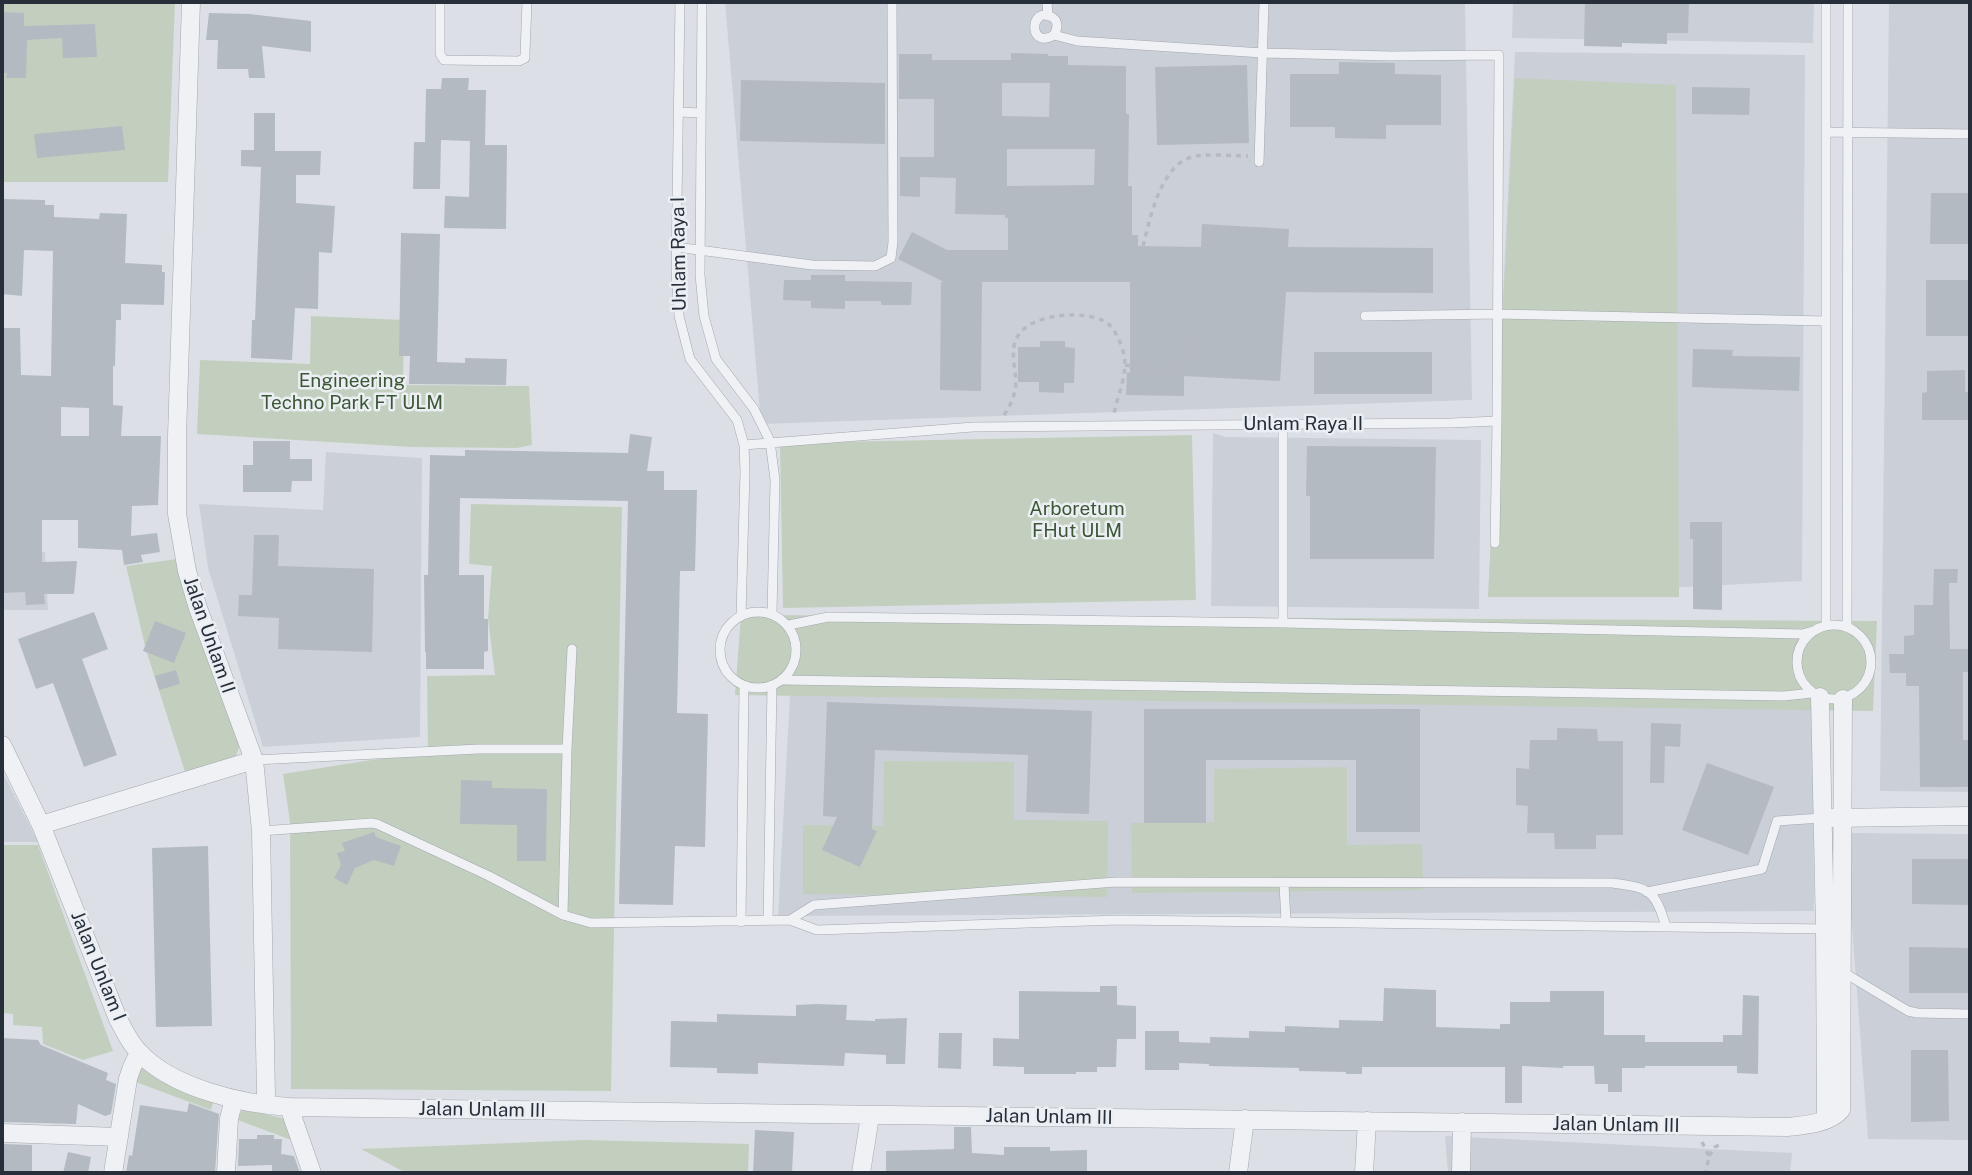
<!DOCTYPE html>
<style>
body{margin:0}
#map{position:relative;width:1972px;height:1175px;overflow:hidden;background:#dce0e6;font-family:"Public Sans",sans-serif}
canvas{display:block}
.frame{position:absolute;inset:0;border:4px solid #272f3b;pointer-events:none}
</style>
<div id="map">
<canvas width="1972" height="1175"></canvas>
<div class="frame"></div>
</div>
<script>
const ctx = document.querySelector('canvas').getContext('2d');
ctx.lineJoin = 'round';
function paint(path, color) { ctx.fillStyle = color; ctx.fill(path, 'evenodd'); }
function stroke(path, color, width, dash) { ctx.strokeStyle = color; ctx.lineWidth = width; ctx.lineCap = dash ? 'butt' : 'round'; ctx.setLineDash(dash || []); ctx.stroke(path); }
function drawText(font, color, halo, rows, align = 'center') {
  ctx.font = font + ' "Public Sans",sans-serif'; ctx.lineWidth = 5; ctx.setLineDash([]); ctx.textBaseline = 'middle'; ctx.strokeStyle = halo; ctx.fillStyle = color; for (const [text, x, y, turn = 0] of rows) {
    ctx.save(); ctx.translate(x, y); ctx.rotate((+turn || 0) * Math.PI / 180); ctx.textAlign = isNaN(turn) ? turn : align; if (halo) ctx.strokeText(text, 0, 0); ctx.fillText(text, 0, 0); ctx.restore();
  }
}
paint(new Path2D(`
 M725,2H1465L1472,400L761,424Z
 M1513,2H1814L1813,43L1512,38Z
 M1889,2H1970V792L1880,791Z
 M1515,52L1805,55L1802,581L1488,597Z
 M1213,433L1226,437L1481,440L1479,609L1211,606Z
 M326,452L422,458L420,737L263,747L208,568L199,504L323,510Z
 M45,552L48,610H2V554Z
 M1813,692L1814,911L778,916L790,695Z
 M2,771L38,842H2Z
 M1845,833L1970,834V1140L1868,1139Z
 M1445,1136L1792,1153L1790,1173H1448Z`), '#cbcfd7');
paint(new Path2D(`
 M2,2H175L168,182H2Z
 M1515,78L1676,85L1679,597H1488Z
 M311,316L404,320L403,385L529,386L532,445L517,448L412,447L197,434L200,360L310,364Z
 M1192,435L1196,600L783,608L780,443Z
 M471,504L622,507L611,1091L291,1089L290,822L283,774L428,751L427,676L495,675L488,619L492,566L469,564Z
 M177,559L240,744L235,759L186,775L146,650L126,566Z
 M741,615L1877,621L1873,711L735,695Z
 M884,761L1014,762V820L1108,821L1107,897L803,894V825L883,826Z
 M1347,767V845L1422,844L1423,890L1132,893L1131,823L1214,822V769Z
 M2,845H38L113,1051L83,1060L43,1044L42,1027L13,1025V1014L2,1013Z
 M143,1065L214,1100L211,1110L133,1081Z
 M244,1109L286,1119L294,1141L235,1119Z
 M584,1140L749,1144L748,1173H406L361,1149Z`), '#c3cfbe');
paint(new Path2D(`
 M1585,2L1689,3L1688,33H1667V44L1622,43V47L1584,46Z
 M2,12L24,13V26L95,24L97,57L63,58L62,38L27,40L26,78H6L7,73H2Z
 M209,13L249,14L311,21V52L262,46L265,78H249L248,69H217L218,40H206Z
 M1011,53L1048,54V56H1068V65L1126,66V114H1129L1128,186H1132V235H1138V246L1201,247L1202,224L1289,229L1288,247L1433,248V293L1286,292L1280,381L1184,376V396L1126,395L1127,372L1130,373V282H982L981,391L940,390L941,282H944L898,259L912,232L947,250H1008V218H1005V215L955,214L956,178L920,177V197L900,196V157H934V99H899V54H932V60H1011ZM1002,83H1050L1049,117L1002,116ZM1007,149H1095L1094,185L1007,186Z
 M1339,62L1395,63V74L1441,75V125H1386V139L1335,138V127H1290V74H1339Z
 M1247,65L1249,143L1157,145L1155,67Z
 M442,78H469L468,90H486L485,145H507L506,229L444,228L445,196L469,197L470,141L441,140L440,189H413L414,142H425L426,89H441Z
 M741,80L885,83V144L740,141Z
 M1692,87L1750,88L1749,115L1692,114Z
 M254,113H275V151H321L320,175H296V203L335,206L332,253L319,252L318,309L295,308L292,360L251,358L252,320H255L261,167L241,166V150H254Z
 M122,126L125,150L37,158L34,134Z
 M1931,193H1970V244H1930Z
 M2,199L45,200V205H54V217L99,219L100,213L127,214L125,263L162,265V272H165L164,305L121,304V320H116L115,366H113V405L123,406L121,436H161L158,505L132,506L131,536L157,533L160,552L141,555L143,562L124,565L122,550L78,548V520H42V562L77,561L74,594H44L45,604L26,605L25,592L2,593V328H20L21,375L51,376L53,251L24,250L22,296L2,294ZM61,407L89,408V436H61Z
 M401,233L440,234L437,362L465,363V358L507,359L506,385L409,384L410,356H399Z
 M811,275H845V281L912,282L911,305H881V301H845V309L811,308V301L783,300L784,280H811Z
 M1926,280H1970V336H1926Z
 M1040,341H1065V347L1075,348L1074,383H1064V393L1039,392V382H1018V347H1040Z
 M1693,349L1733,350L1732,356L1800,357L1799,391L1692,387Z
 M1314,352H1432V394H1314Z
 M1965,370V392H1970V420H1922V393L1927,392V371Z
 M630,434L652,437L647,471H664V490H697L695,571H680L677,713L708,714L705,847L675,846L673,905L619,904L628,501L460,498L459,575H484V619H488V651L484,652V669H426V652H425L424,575H428L430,455L465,456V450L628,453Z
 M253,441H290V459H312V481H292L291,492H243V465H253Z
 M1307,446L1436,447L1434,559H1310V496H1306Z
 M1690,522H1722V610L1693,609V539H1690Z
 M254,535H279L278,566L374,569L372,652L278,649L279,618L238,616L239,595H252Z
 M1934,569H1958L1957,583H1949L1950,649H1970V672H1963V740H1970V787H1920L1919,686H1906V673H1890L1889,654H1904V636L1914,635V605H1933Z
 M94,612L108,649L82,659L117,755L84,767L53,683L36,689L18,639Z
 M155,621L186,633L174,663L143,651Z
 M176,670L180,684L159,690L155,676Z
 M827,702L1092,711L1089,814L1026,812L1028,755L875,750L872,829L877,831L860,867L822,850L837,817L823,816Z
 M1144,709H1420V832H1356V760H1206V823H1144Z
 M1651,723L1681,724L1680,747L1665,746L1664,783H1650Z
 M1557,728L1597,729L1598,741H1623V835H1596V849H1555L1554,833H1527L1528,806L1516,805V768L1529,769L1530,740H1557Z
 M1707,763L1774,787L1748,855L1682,830Z
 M461,780L492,781V788L547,789L546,861H517V825L460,824Z
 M374,832L376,837L401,846L394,866L374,860L355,868L347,885L334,878L341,865L337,853L345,851L342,843Z
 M208,846L212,1026L156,1027L152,848Z
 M1912,859H1970V905L1912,904Z
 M1909,947L1970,948V993H1909Z
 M1100,986H1117V1005L1136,1006V1039H1117L1116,1067H1097V1072H1076V1074H1024V1067L993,1066V1038L1019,1039V991L1100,992Z
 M1384,988L1436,990V1027L1500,1029V1024H1510V1002H1550V991H1604V1035H1645V1042H1723V1035H1742L1743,995L1759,996L1758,1074L1737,1073V1066H1645V1068H1622V1092H1608V1084H1595L1594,1066H1563V1068L1522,1066V1103H1505V1067H1362V1074H1346V1072L1299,1071V1068L1209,1066V1064L1179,1063V1070H1145V1031H1179V1042L1210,1043V1037L1249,1038V1031L1285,1032V1026L1339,1028V1020L1383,1021Z
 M817,1004L847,1005L846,1020L875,1021V1019L907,1018L905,1064H886V1055L845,1053L844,1066L758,1063V1074L717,1073V1068L670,1067L671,1021L717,1022V1014L796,1016V1005Z
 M939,1033H962L961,1069L938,1068Z
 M2,1038L38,1040L41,1045L108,1073L106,1080L116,1084L111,1114L105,1116L78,1104L76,1124L2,1122Z
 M1911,1050H1948L1949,1121L1911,1122Z
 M189,1103L219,1114L215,1173H126L129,1155L132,1156L140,1105L187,1112Z
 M954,1127H971L972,1153L1004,1155V1147H1050V1151L1087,1150V1173H886V1151L954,1149Z
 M755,1130L794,1132L792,1173H753Z
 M257,1135H274V1139H282L281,1154L294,1156L300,1173H272V1165L238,1166L239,1139H257Z
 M2,1144L32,1145V1173L2,1172Z
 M68,1152L91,1157L88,1173H63Z`), '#b4bac2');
const lane = new Path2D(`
 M440,2V54L444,60L519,61L525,58V54L527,2
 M680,2L676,271L679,316L690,359L737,420L744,445L745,472L741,615
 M702,2L700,275L704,316L716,359L754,409L770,441L775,480L772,613
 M1047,2L1048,16
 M679,112L701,113
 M1827,132L1970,134
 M1259,162L1264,2
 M676,247L812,265L875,266L891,258L893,242L892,2
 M1365,316L1498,314L1826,321
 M744,445L973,427L1451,423L1497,421L1499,55L1391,56L1263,53L1077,41L1054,35C1029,50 1029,8 1050,16C1059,20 1058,28 1054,35
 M1495,543L1497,421
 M720 650a38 38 0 1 1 76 0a38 38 0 1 1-76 0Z
 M1283,623V424
 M1797 662a37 37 0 1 1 74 0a37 37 0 1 1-74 0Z
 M789,625L828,617L1283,623L1802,634L1813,631
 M1826,625V2
 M1847,627L1848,2
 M572,649L567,749L563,915L591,923L790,920L817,930L1118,920L1828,929
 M783,680L1784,696L1812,693
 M254,760L479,749H567
 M261,831L371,823L377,824L489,876L563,915
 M1284,884L1286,922
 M1647,892L1762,869L1777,821L1822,818
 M790,920L814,905L1116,882L1612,883C1649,888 1655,889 1666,927
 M768,921L772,685
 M741,922L744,686
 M1843,972L1908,1011L1917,1013L1970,1014`);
const street = new Path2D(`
 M191,2L177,436V514L187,571L198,608L254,760L261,831L266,1096
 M1820,697L1825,929L1826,1120
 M2,745L41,825L118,1019C124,1030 129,1042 138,1051C171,1088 242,1104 289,1107L1787,1127C1805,1125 1828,1124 1841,1110L1843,699
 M1833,818L1970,816
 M41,825L254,760
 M289,1107L312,1173
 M2,1133L119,1137
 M113,1173L128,1079L132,1067L139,1053
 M226,1173L229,1119L234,1099
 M861,1173L870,1116
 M1238,1173L1245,1119
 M1364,1173L1367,1121
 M1461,1173L1462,1122`);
stroke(lane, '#a2a7af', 10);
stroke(street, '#a2a7af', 19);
stroke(new Path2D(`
 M1143,246C1150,219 1160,166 1192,157C1205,153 1234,156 1248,156
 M1125,365L1153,370L1177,369L1183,362L1187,339
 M1004,415C1009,408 1013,400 1015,391C1019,372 1006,350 1020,333C1036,313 1085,310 1106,322C1115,328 1122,345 1124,355C1128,373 1118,395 1114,413
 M1702,1142L1709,1156L1706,1173
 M1709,1156L1715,1147L1719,1145`), '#b7bbc0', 3.5, [5, 5]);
stroke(lane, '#eff1f4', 9);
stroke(street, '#eff1f4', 18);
drawText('19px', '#272f3b', '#ebeff4', [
 ["Unlam Raya I",679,254,-91],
 ["Unlam Raya II",1303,424],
 ["Jalan Unlam II",209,635,71],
 ["Jalan Unlam I",98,966,68],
 ["Jalan Unlam III",482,1110,1],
 ["Jalan Unlam III",1049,1117,1],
 ["Jalan Unlam III",1616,1125,1]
]);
drawText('19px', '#3c5735', '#ebeff4', [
 ["Engineering",352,381],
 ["Techno Park FT ULM",352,403],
 ["Arboretum",1077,509],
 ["FHut ULM",1077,531]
]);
</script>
